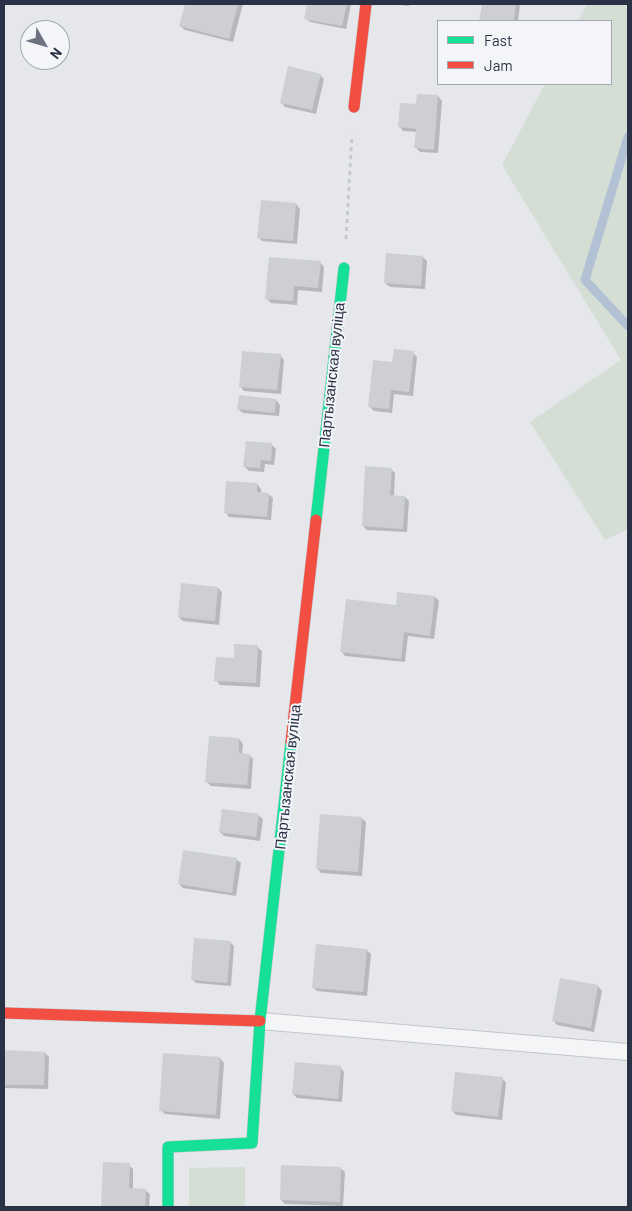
<!DOCTYPE html>
<meta charset="utf-8">
<style>
body{margin:0}
#map{position:relative;width:632px;height:1211px;overflow:hidden;background:#e5e7ea;font-family:Barlow,sans-serif}
canvas{display:block}
.frame{position:absolute;inset:0;border:5px solid #2a3245;pointer-events:none}
.legend{position:absolute;left:437px;top:20px;width:175px;height:65px;box-sizing:border-box;background:#f3f5f9;border:1px solid #a3a7b1;margin:0;padding:6px 9px;list-style:none;font-size:15px;color:#2a3245}
.legend li{display:flex;align-items:center;gap:10px;height:25px}
.legend b{width:25px;border:1px solid #a3a7b1}
.north{position:absolute;left:20px;top:20px;width:50px;height:50px;box-sizing:border-box;background:#f3f5f9;border:1px solid #a3a7b1;border-radius:50%;rotate:128deg;font-size:14px;font-weight:700;line-height:20px;text-align:center;color:#2a3245}
.north::after{content:'';display:block;margin:auto;width:18px;height:22px;background:#6b717f;clip-path:polygon(50% 0,100% 100%,50% 72%,0 100%)}
</style>
<div id="map">
<canvas width="632" height="1211"></canvas>
<div class="frame"></div>
<ul class="legend">
<li><b style="height:6px;background:#16e098"></b>Fast</li>
<li><b style="height:6px;background:#f24e42"></b>Jam</li>
</ul>
<div class="north">N</div>
</div>
<script>
const ctx = document.querySelector('canvas').getContext('2d');
ctx.lineJoin = 'round';
function paint(path, color) { ctx.fillStyle = color; ctx.fill(path, 'evenodd'); }
function stroke(path, color, width, dash) { ctx.strokeStyle = color; ctx.lineWidth = width; ctx.lineCap = dash ? 'butt' : 'round'; ctx.setLineDash(dash || []); ctx.stroke(path); }
function drawText(font, color, halo, rows, align = 'center') {
  ctx.font = font + ' Barlow,sans-serif'; ctx.lineWidth = 4; ctx.setLineDash([]); ctx.textBaseline = 'middle'; ctx.strokeStyle = halo; ctx.fillStyle = color; for (const [text, x, y, turn = 0] of rows) {
    ctx.save(); ctx.translate(x, y); ctx.rotate((+turn || 0) * Math.PI / 180); ctx.textAlign = isNaN(turn) ? turn : align; if (halo) ctx.strokeText(text, 0, 0); ctx.fillText(text, 0, 0); ctx.restore();
  }
}
paint(new Path2D(`
 M587,4H628V529L605,540L530,422L621,360L502,165L545,84H611V21H578Z
 M245,1167V1207H189V1168Z`), '#d4ded5');
paint(new Path2D(`
 M186,4H243L233,42L185,30L180,26Z
 M308,4H351L346,29L310,22L305,18Z
 M392,4H409V6Z
 M483,4H519L520,5L518,21H481Z
 M320,75L324,79L316,114L285,107L281,102Z
 M438,96L442,101L438,153L420,152L416,148L417,132L403,131L399,126L417,106Z
 M296,204L300,209L297,244L262,241L258,237Z
 M423,257L427,261L425,289L390,287L385,283Z
 M320,262L324,267L322,292L298,290L297,305L271,303L267,299Z
 M413,353L417,357L413,396L394,394L392,413L374,411L369,406L393,364Z
 M280,355L284,360L281,394L244,391L240,386Z
 M276,400L280,405L279,416L243,413L238,409Z
 M272,445L276,449L274,465L265,464L264,472L249,471L244,466Z
 M391,469L395,473L394,496L405,497L409,501L407,532L367,530L363,526Z
 M257,484L261,489V493L268,494L273,498L271,520L229,517L225,512Z
 M218,588L222,592L219,625L183,621L179,617Z
 M435,597L439,601L434,639L408,636L405,662L345,656L341,651L397,606Z
 M257,647L262,651L260,687L220,685L216,680L235,659Z
 M239,739L243,744L242,754L249,755L253,759L251,789L211,786L207,782Z
 M258,815L263,819L260,841L224,836L220,832Z
 M361,818L366,822L362,876L321,873L317,868Z
 M236,859L241,863L236,896L183,888L179,884Z
 M230,942L234,946L231,986L196,983L192,979Z
 M367,950L371,954L367,996L317,991L313,987Z
 M598,986L602,991L594,1032L557,1025L553,1020Z
 M4,1052L45,1053L49,1057L48,1089L4,1088Z
 M220,1058L224,1063L220,1119L165,1114L160,1110Z
 M340,1067L344,1072L342,1102L297,1098L293,1094Z
 M502,1078L506,1083L502,1120L456,1115L452,1110Z
 M104,1164L129,1165L133,1169V1189L145,1190L150,1194L149,1207H103Z
 M340,1168L345,1172L343,1206L285,1204L281,1200Z`), '#0003');
stroke(new Path2D(`
 M628,137L585,280L628,326`), '#b3c1d5', 9);
paint(new Path2D(`
 M185,4H238L229,39L179,26Z
 M307,4H347L342,26L304,19Z
 M482,4H516L514,21H479Z
 M288,66L321,74L312,110L280,103Z
 M417,94L438,95L434,150L414,148L416,129L398,127L400,103L416,104Z
 M261,200L296,203L293,241L257,238Z
 M386,253L423,256L421,286L384,283Z
 M269,257L321,261L318,288L294,286L293,301L265,299Z
 M394,349L414,351L409,392L391,390L389,409L368,407L373,360L392,362Z
 M242,351L281,354L277,390L239,387Z
 M239,395L276,399L275,413L237,409Z
 M246,441L272,443L271,461L261,460L260,468L243,467Z
 M365,466L392,468L390,495L405,496L403,529L362,526Z
 M226,481L257,483V492L269,493L267,517L224,513Z
 M181,583L218,587L215,621L178,617Z
 M397,592L435,596L430,636L404,632L401,659L340,652L346,599L396,605Z
 M234,644L258,645L256,683L214,681L216,657L234,658Z
 M209,736L239,738V753L250,754L247,785L205,782Z
 M222,809L259,814L256,837L219,832Z
 M320,814L362,817L358,872L316,869Z
 M183,850L237,858L232,893L178,884Z
 M194,938L231,941L227,983L191,980Z
 M316,944L367,949L363,992L312,988Z
 M560,978L598,985L591,1028L552,1021Z
 M4,1050L45,1052L44,1085H4Z
 M163,1053L220,1057L216,1115L159,1111Z
 M295,1062L341,1066L338,1099L292,1094Z
 M455,1072L503,1077L498,1117L451,1111Z
 M103,1162L130,1163L129,1188L146,1189L145,1207H101Z
 M281,1165L341,1167L340,1202L280,1200Z`), '#cdcfd3');
const lane = new Path2D(`
 M260,1021L628,1052`);
const fast = new Path2D(`
 M316,520L344,268
 M168,1207V1147L252,1143L260,1021L291,742`);
const jam = new Path2D(`
 M354,107L366,4
 M291,742L316,520
 M4,1013L260,1021`);
stroke(lane, '#c3c5c8', 18);
stroke(fast, '#c3c5c8', 12);
stroke(jam, '#c3c5c8', 12);
stroke(new Path2D(`
 M346,239L352,135`), '#c6c8cd', 3, [4, 4]);
stroke(lane, '#f4f5f7', 16);
stroke(fast, '#16e098', 11);
stroke(jam, '#f24e42', 11);
drawText('15px', '#2a3245', '#f3f5f9', [
 ["Партызанская вуліца",332,375,-84],
 ["Партызанская вуліца",288,777,-84]
]);
</script>
